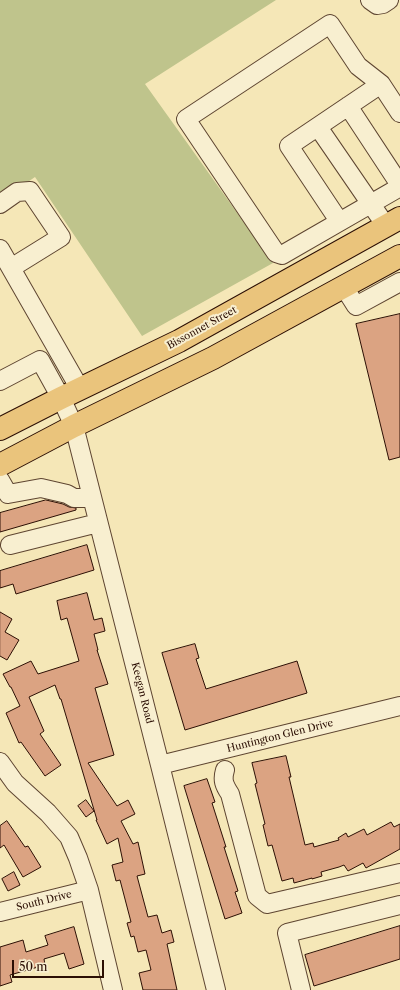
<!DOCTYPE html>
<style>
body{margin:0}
#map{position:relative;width:400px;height:990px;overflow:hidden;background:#f5e7b7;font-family:"Libre Caslon Text",serif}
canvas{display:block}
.scale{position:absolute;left:12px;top:960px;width:92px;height:18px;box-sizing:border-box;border:2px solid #2c0f04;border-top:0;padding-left:5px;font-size:12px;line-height:14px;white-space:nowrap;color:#2c0f04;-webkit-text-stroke:3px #f8efd0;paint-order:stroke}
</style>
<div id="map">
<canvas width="400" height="990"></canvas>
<div class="scale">50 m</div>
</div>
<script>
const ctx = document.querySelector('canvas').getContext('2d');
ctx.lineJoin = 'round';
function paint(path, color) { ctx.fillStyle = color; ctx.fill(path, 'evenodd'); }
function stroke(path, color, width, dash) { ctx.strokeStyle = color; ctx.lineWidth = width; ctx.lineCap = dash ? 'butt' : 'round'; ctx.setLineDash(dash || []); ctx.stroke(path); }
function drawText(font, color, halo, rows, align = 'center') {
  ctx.font = font + ' "Libre Caslon Text",serif'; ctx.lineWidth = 4; ctx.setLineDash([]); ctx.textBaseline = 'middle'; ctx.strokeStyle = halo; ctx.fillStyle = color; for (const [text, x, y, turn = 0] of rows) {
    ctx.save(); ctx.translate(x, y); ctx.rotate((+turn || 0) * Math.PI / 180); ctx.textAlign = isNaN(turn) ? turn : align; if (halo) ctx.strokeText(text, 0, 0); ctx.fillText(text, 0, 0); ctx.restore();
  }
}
paint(new Path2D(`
 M0,0H276L145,84L273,263L142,336L35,177L0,201Z`), '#bfc48c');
const building = new Path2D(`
 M400,314V457L389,460L356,324Z
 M46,500L63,504L69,507L76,508V510L0,532V513Z
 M87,545L94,570L16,594L13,584L0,588V571Z
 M87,593L94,620L102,618L105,631L94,634L98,650H97L108,684L95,688L114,755L88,763L117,806L128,800L135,814L121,821L133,844L138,842L145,874L137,876L148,917L157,915L162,933L171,930L174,942L167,944L177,990H143L139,973L151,970L146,950L138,952L134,936L131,937L127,923L131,922L120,880L116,881L112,865L123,862L118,838L107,844L96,820H97L61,699H60L55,685L29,697L44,731L40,734L61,765L45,776L21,742L19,743L6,713L20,706L11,687H10L3,674L31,661L38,674L79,661L67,618L61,620L57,601Z
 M0,612L12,619L5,632L19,640L7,660L0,656Z
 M195,644L199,658L196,659L206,689L297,661L307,693L185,730L162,653Z
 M286,756L291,777H289L305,845L313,843L314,847L339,840L338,838L346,833L348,837L364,829L367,835L391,822L394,827L400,824V849L366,868L363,863L348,871L344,865L339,867L321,872L322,876L312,879V878L294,883L293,878L282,881L272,845L268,846L263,825L265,824L255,784L257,783L252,763Z
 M207,779L215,802L212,803L226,847H224L238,891L235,892L242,913L225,919L184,786Z
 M86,800L94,811L86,817L78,806Z
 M7,821L25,847L28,846L41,867L23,877L4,845L0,848V826Z
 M14,872L20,885L8,891L2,879Z
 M400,926V959L314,986L305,955Z
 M74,927L84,964L69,969L64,953L44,959L45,965L10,975L12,982L0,986V947L23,940L26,952L48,945L45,936Z`);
paint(building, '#dba382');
stroke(building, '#2c0f04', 1);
const minor = new Path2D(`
 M370,0L377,5L383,4L389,0
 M348,106L400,185
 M400,113L381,84L358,66L330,24L186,119L276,253L282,255L400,187
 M318,127L386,226
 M0,204L17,192L30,191L61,237L11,268
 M339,221L289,146L381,84
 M0,249L80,389
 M344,287L356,306L400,282
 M0,381L40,360L61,398L74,426L160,765L216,990
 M0,480L8,494L41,488L67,494L74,498H83L91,495
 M10,545L98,523
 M0,762L15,783L48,813L69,837L78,858L89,890L113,990
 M160,765L400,706
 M225,770C222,780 224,785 230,794L257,896L267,904L400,873
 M0,912L89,890
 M301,990L287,933L400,905`);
const major = new Path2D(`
 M0,429L61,398L179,341L400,218
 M0,465L74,426L213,358L400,256`);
stroke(minor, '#5e4531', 20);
stroke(major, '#2c0f04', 24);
stroke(minor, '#f8efd0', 18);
stroke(major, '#eac47c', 22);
drawText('10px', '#2c0f04', '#f8efd0', [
 ["Bissonnet Street",202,328,-29],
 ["Keegan Road",142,693,76],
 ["Huntington Glen Drive",280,736,-14],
 ["South Drive",44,901,-14]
]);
</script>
